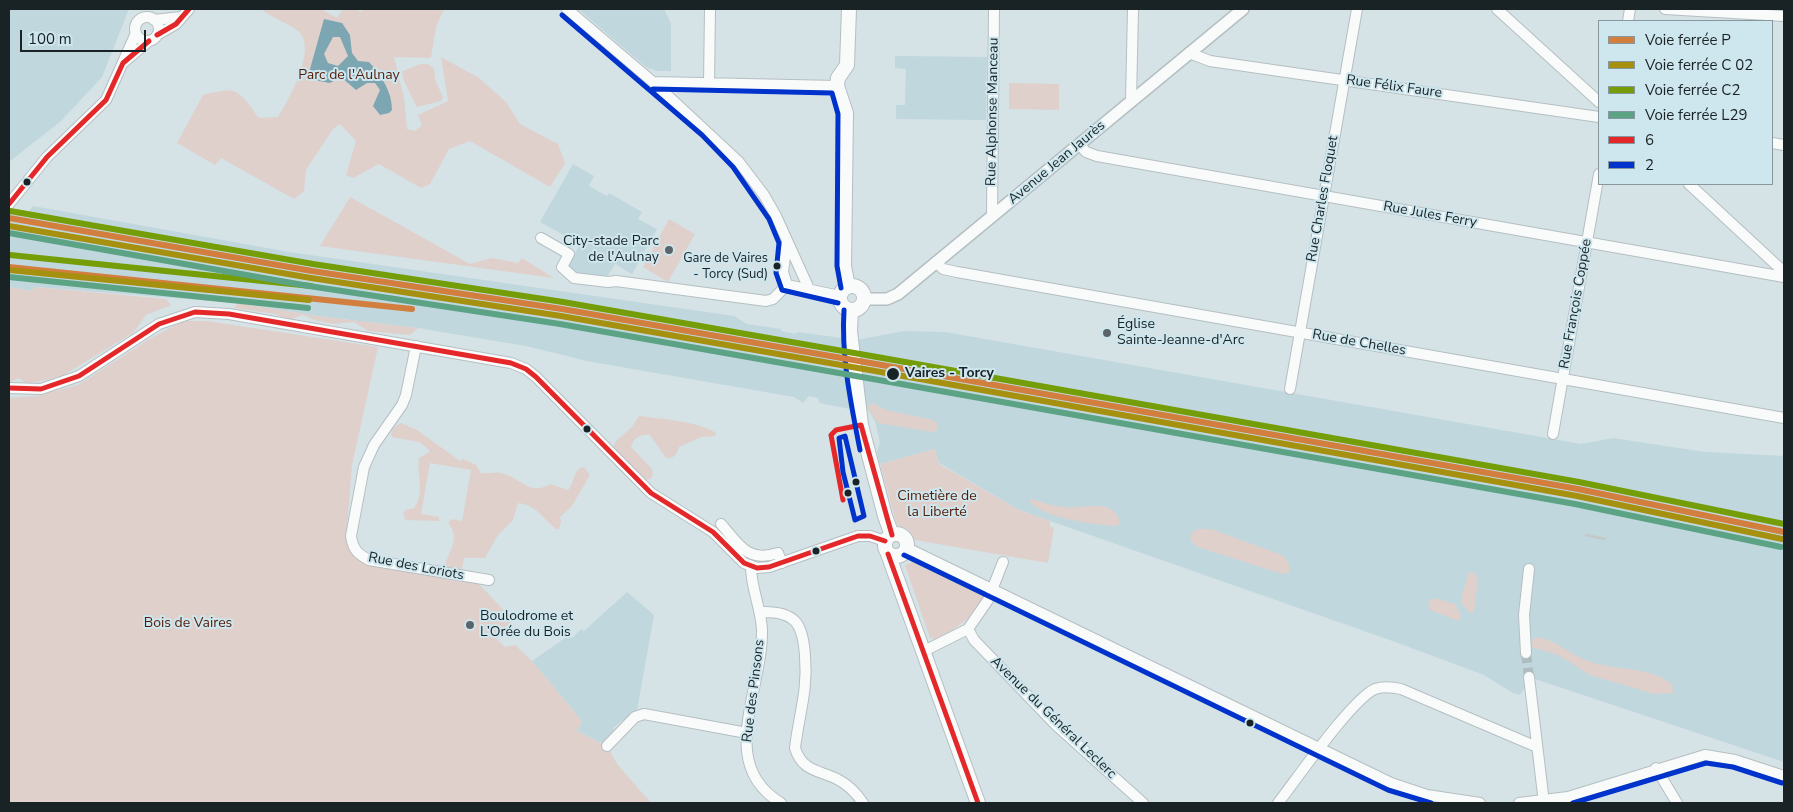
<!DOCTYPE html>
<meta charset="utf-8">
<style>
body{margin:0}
#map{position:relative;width:1793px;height:812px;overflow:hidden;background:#d5e2e6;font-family:"Nunito Sans",sans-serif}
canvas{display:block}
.frame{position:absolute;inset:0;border:10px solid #192225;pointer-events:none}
.legend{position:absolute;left:1598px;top:20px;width:175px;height:165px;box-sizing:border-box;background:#cee6ed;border:1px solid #86989d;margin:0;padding:6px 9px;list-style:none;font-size:15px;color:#192225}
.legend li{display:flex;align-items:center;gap:10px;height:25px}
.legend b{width:25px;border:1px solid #86989d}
.scale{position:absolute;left:20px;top:30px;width:126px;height:22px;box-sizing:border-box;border:2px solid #192225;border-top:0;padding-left:6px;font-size:15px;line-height:18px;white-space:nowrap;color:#192225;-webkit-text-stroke:4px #cee6ed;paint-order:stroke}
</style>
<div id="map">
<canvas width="1793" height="812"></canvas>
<div class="frame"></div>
<ul class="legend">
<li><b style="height:6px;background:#d17e3e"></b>Voie ferrée P</li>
<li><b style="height:6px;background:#a69010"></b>Voie ferrée C 02</li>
<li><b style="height:6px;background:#759d07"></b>Voie ferrée C2</li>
<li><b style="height:6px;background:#5ba384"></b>Voie ferrée L29</li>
<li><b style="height:6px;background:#e42729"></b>6</li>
<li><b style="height:6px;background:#03c"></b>2</li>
</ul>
<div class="scale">100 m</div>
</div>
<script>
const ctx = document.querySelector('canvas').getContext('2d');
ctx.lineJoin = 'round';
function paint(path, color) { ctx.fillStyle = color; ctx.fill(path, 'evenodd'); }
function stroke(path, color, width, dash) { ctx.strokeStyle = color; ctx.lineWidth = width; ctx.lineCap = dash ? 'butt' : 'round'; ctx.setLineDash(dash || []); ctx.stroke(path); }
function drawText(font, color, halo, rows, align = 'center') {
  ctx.font = font + ' "Nunito Sans",sans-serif'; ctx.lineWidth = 4; ctx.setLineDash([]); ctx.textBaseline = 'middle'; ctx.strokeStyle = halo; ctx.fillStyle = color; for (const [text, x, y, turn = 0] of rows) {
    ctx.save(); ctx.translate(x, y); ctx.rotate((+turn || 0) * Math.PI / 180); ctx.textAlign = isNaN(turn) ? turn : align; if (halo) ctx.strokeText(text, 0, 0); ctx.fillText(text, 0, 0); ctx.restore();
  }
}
paint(new Path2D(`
 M9,9H129L102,77L61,121L9,162Z
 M578,9H664L671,24V71H657L646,67Z
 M895,56L987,57L986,120L896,119V105H905L906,69L895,68Z
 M573,164L594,176L589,186L607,196L609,193L642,212L638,219L657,229L632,274L615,264L605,280L585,278L567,268L580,244L540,222Z
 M33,206L289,252L734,316L747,324L781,329V331L796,334L797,332L857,340L904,331L945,332L1581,444L1613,438L1705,452L1784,456V762L1526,676V685L1520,695L1513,693L1484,675L1387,639L1019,510L939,463L935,449L880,464L877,452L880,443L875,421L865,405L850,409L820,403L818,398L809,396L803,403L794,397L587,361L526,346L418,328L317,316L238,303L36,287L32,291L9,287V210L29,211Z
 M627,592L654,615L637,710L613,728L615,731L602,743L577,731L582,721L532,661L568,636L572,638L581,629L584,631Z`), '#c0d7dd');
paint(new Path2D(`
 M262,9H321L337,18L343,9H355L361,12L363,9H444L436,27L431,58L394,57L404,98L407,129L415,131L422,125L418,115L448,101L441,57L479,78L506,102L520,124L558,144L565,163L550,187L470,141L449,149L430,184L421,188L379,164L353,178L346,175L356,141L340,124L333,129L306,170L304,191L294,199L221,158L215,165L177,143L203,95C239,86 237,89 259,118L278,117C289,100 318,47 298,31C287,22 270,18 262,9Z
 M421,64H428L434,68L435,80L443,97L441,101L417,107L403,79L402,71Z
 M1009,83L1059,84V110L1009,109Z
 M350,197L470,264L492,258L518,263L522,258L554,278L320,246Z
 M669,219L695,234L668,282L643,267Z
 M9,287L31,291L35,287L166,299L171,305L146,315L133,333L62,376L37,382L26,383L18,378L9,383Z
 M238,303L317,316L418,328L410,335L368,331L354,322L333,324L314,320L303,315L289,320L275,314L234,308Z
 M183,321H207L378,347L352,465L346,539L349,547L367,564L478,583L513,620L495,637L505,647L515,645L532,661L582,721L577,731L607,746L617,764L651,803H9V398L37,396L78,385L151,338Z
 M873,403L886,410L933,420L938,424L937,430L932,432L878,423L867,407Z
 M639,416C660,419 698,421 716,433L715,436L701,437L679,447C676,455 675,458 666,458L650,435C641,434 634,437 631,447L652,469L653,474L651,479L645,480L612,449L616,441L632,427Z
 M401,423L417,430L460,461L463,459L476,465L481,473C488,474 495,472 501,473C520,477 530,497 550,484L568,490C575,483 572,469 584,467L590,475L572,506L560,517L561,522L559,529H556C542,518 537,505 518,503L513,520L498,535L485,558H464L461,572L447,569L445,566C449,550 461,538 448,523L452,519L462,521L471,470L430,463L421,514L439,517V521L406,520L403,514L405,510L414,508C426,491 416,476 419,458L429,452V450L419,442L392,437L391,433L393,428Z
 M935,449L939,464L1019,510L1050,521V526L1054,528L1048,563L915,540L909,530L897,525L880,464Z
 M1032,499C1042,502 1052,506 1063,507C1081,510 1115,496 1120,523L1117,526C1094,525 1043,518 1029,501Z
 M1199,529H1211L1284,556L1289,564L1290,572L1283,574L1273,571L1198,547L1190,540L1191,533Z
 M913,562H919L985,596C977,615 953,632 934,639L930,638L905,565Z
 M1469,572H1473L1478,579L1474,611L1471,614L1462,604V595Z
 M1431,599H1438L1455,604L1461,616L1459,621L1430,610L1428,602Z
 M1538,637C1557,641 1572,656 1591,662C1618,671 1648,666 1672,684L1673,693L1654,694L1590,675L1558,655L1532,647L1530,644L1531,640Z`), '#e0d0cc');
paint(new Path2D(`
 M324,19L342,23L350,35L352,53L358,61L369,62C381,75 392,91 392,110L389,113L380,115L373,106L380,90L375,83H367L356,90L341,77L330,83L314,80L310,69ZM333,37H340L348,56L338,66L328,63L324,54Z`), '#7ca6b2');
stroke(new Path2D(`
 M1526,653L1529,677`), '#afbcbf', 10, [10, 5]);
const minor = new Path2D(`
 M567,9L653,82L739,162L764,195L776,216L810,291
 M1497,9L1599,102
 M1665,9L1784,16
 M135 29a12 12 0 1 1 24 0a12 12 0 1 1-24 0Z
 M154,20L181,17
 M1628,21L1630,9
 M157,35L176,24L189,9
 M1189,53L1210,61L1599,117
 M123,63L149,41
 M653,82L837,86
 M709,84L710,9
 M1131,101L1133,9
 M1772,143L1784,145
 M1079,144L1086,152L1097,156L1784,277
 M1689,184L1784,272
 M9,204L47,157L106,100L136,33
 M992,216L994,9
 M541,238L569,254L562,267L574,278L608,282L616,281L766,301L773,299L787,285
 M787,242L783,272L787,285L840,296
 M936,262L943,269L957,272L1784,418
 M416,346L406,395L402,405L374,445L364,467L351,536C353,550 358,554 369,560L489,580
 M9,388L41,389L79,376L159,324L195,312L229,314L511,363L526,369L536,377L651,493L713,532L744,563L757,568L769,567L858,536H870L885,541
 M1290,389L1357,9
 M1553,434L1599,174
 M721,524C739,544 747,563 778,553L782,563
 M907,548L1391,783L1427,795L1480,803
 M751,567C751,588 761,608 762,630C763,690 716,764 781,803
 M761,612C795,611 803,623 805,656C808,691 799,714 795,748C802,771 818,770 837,779C847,784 857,794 863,803
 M968,629L974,640L1057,726L1143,803
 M924,651L968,629L988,600L1003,562
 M1526,653L1524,615L1529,569
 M1529,677L1544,803
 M607,746L635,717L644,714L747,733
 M1656,768L1677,803
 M1278,803C1296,780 1352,699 1375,689C1384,686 1392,687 1401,689L1537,747
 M1519,803L1568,797L1705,755L1735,760L1784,776`);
const tertiary = new Path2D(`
 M864,299H887L898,294L1243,9`);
const secondary = new Path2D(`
 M840 298a12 12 0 1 1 24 0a12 12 0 1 1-24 0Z
 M848,287L844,266L846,113L837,86L838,78L847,65L849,9
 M851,310L850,331L861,425L885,516L892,535
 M885 545a11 11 0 1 1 22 0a11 11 0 1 1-22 0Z
 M888,554L978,803`);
stroke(minor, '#b5bfc2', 12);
stroke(tertiary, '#b5bfc2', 14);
stroke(secondary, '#b5bfc2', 16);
stroke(minor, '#f9fbfb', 10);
stroke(tertiary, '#f9fbfb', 11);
stroke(secondary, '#f9fbfb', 14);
stroke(new Path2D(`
 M1586,535L1605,539`), '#c4c8c9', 2.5);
stroke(new Path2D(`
 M157,35L176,24L189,9
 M9,204L47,157L106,100L123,63L149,41
 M9,388L41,389L79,376L159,324L195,312L229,314L511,363L526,369L536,377L651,493L713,532L744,563L757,568L769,567L858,536H870L885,541
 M843,500L831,435L836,430L861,425L892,535
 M888,554L978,803`), '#e42729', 5);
stroke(new Path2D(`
 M562,15L702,135L733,167L769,219L779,243L776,273L782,290L838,303
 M653,89L832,93L838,114L837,266L841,288
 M844,310C841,357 851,404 860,450
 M845,436L864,516L855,520L843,472L839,438Z
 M904,555L1388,790L1431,803
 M1573,803L1706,763L1733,767L1782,783`), '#03c', 5);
stroke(new Path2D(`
 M9,218L312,271L562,309L876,364L1578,489L1784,532
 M9,267L412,309`), '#d17e3e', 6);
stroke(new Path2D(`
 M9,226L311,278L561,316L875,371L1577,496L1782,539
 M9,270L309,300`), '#a69010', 6);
stroke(new Path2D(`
 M10,211L313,264L563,302L877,357L1579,482L1784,524
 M10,255L311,286`), '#759d07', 6);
stroke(new Path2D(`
 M9,233L309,286L560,324L873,379L1575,504L1781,547
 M9,277L308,308`), '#5ba384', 6);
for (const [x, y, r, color] of [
 [27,182,4.5,"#192225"],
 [669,250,5,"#5b6569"],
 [777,266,4.5,"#192225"],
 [1107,333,5,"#5b6569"],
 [893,374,7,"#192225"],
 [587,429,4.5,"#192225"],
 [856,482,4.5,"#192225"],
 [848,493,4.5,"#192225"],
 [816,551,4.5,"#192225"],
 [470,625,5,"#5b6569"],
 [1250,723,4.5,"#192225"]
]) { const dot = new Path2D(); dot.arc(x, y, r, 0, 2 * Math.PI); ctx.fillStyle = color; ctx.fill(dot); stroke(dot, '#cee6ed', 2); }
drawText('13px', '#192225', '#cee6ed', [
 ["Gare de Vaires",768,259],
 ["- Torcy (Sud)",768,275]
], 'right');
drawText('14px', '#561b06', '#cee6ed', [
 ["Parc de l'Aulnay",349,76],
 ["Cimetière de",937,497],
 ["la Liberté",937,513],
 ["Bois de Vaires",188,624]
]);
drawText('14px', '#192225', '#cee6ed', [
 ["Rue Félix Faure",1394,87,8],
 ["Rue Alphonse Manceau",993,112,-89],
 ["Avenue Jean Jaurès",1057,163,-40],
 ["Rue Charles Floquet",1323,199,-80],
 ["Rue Jules Ferry",1430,215,10],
 ["Rue François Coppée",1576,304,-80],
 ["Rue de Chelles",1359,343,10],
 ["Rue des Loriots",416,567,11],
 ["Rue des Pinsons",754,691,-83],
 ["Avenue du Général Leclerc",1053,718,44]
]);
drawText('14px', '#192225', '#cee6ed', [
 ["City-stade Parc",659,242,"right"],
 ["de l'Aulnay",659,258,"right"],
 ["Église",1117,325],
 ["Sainte-Jeanne-d'Arc",1117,341],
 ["Boulodrome et",480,617],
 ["L’Orée du Bois",480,633]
], 'left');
drawText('bold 14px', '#192225', '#cee6ed', [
 ["Vaires - Torcy",905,374]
], 'left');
</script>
